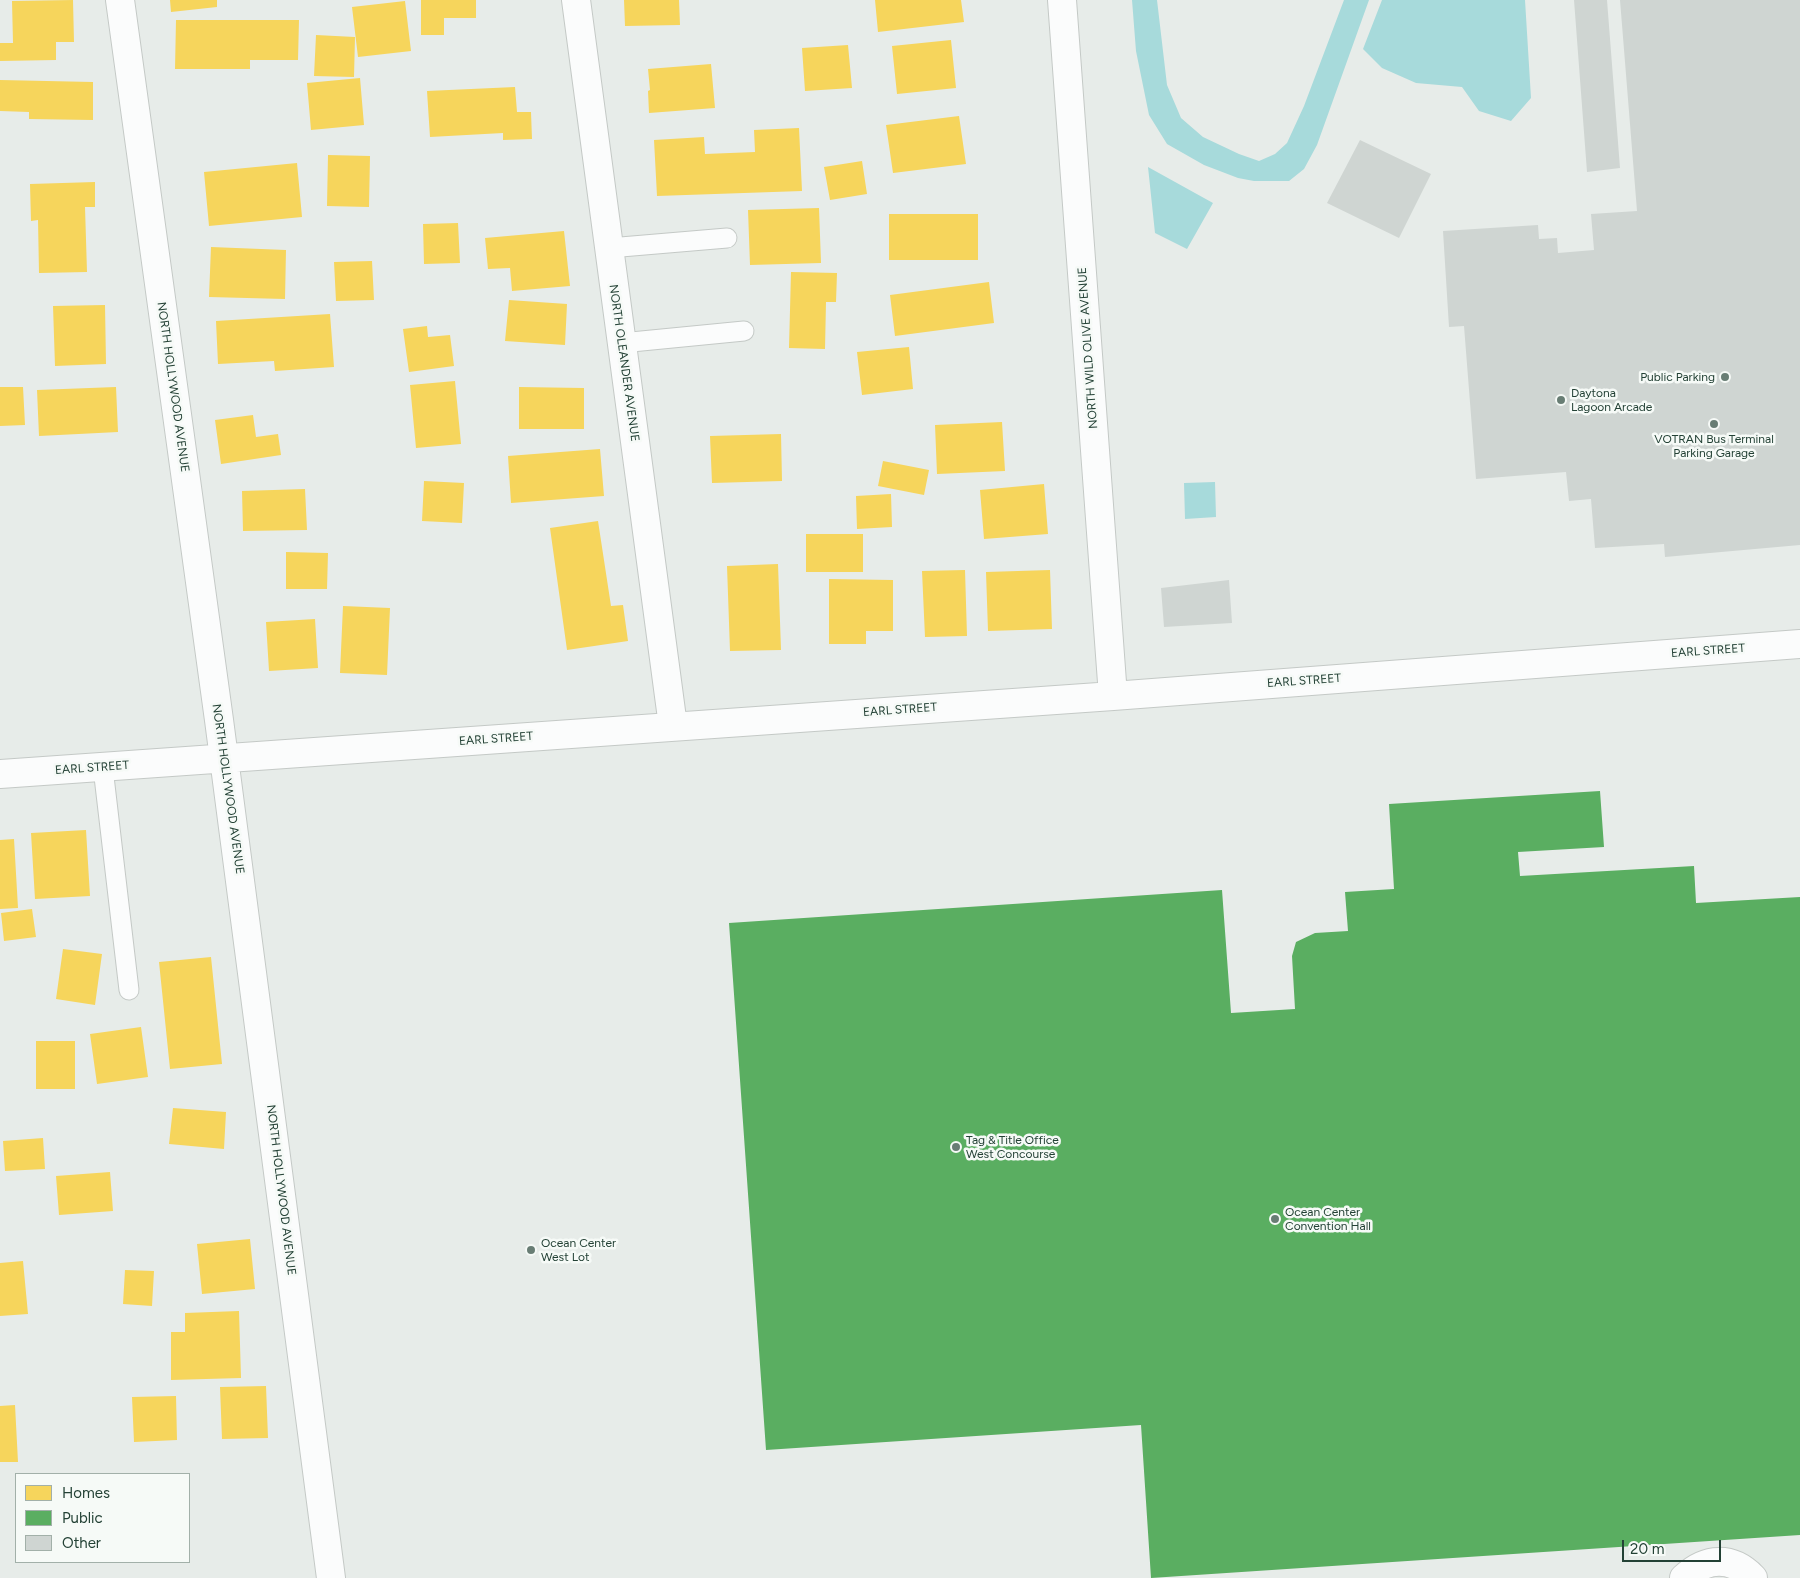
<!DOCTYPE html>
<style>
body{margin:0}
#map{position:relative;width:1800px;height:1578px;overflow:hidden;background:#e7ece9;font-family:Figtree,sans-serif}
canvas{display:block}
.legend{position:absolute;left:15px;top:1473px;width:175px;height:90px;box-sizing:border-box;background:#f6faf7;border:1px solid #a2b0a9;margin:0;padding:6px 9px;list-style:none;font-size:15px;color:#234135}
.legend li{display:flex;align-items:center;gap:10px;height:25px}
.legend b{width:25px;border:1px solid #a2b0a9}
.scale{position:absolute;left:1622px;top:1540px;width:99px;height:22px;box-sizing:border-box;border:2px solid #234135;border-top:0;padding-left:6px;font-size:15px;line-height:18px;white-space:nowrap;color:#234135;-webkit-text-stroke:4px #f6faf7;paint-order:stroke}
</style>
<div id="map">
<canvas width="1800" height="1578"></canvas>
<ul class="legend">
<li><b style="height:14px;background:#f6d55c"></b>Homes</li>
<li><b style="height:14px;background:#5aae61"></b>Public</li>
<li><b style="height:14px;background:#cfd5d2"></b>Other</li>
</ul>
<div class="scale">20 m</div>
</div>
<script>
const ctx = document.querySelector('canvas').getContext('2d');
ctx.lineJoin = 'round';
function paint(path, color) { ctx.fillStyle = color; ctx.fill(path, 'evenodd'); }
function stroke(path, color, width, dash) { ctx.strokeStyle = color; ctx.lineWidth = width; ctx.lineCap = dash ? 'butt' : 'round'; ctx.setLineDash(dash || []); ctx.stroke(path); }
function drawText(font, color, halo, rows, align = 'center') {
  ctx.font = font + ' Figtree,sans-serif'; ctx.lineWidth = 5; ctx.setLineDash([]); ctx.textBaseline = 'middle'; ctx.strokeStyle = halo; ctx.fillStyle = color; for (const [text, x, y, turn = 0] of rows) {
    ctx.save(); ctx.translate(x, y); ctx.rotate((+turn || 0) * Math.PI / 180); ctx.textAlign = isNaN(turn) ? turn : align; if (halo) ctx.strokeText(text, 0, 0); ctx.fillText(text, 0, 0); ctx.restore();
  }
}
paint(new Path2D(`
 M1132,0H1157L1167,85L1181,118L1203,137L1239,154L1259,161L1275,154L1287,143L1304,106L1344,0H1369L1317,145L1304,169L1289,181H1254L1238,178L1204,165L1167,144L1149,115L1136,51Z
 M1382,0H1525L1531,98L1511,121L1479,111L1462,87L1416,83L1382,68L1363,49Z
 M1148,167L1213,203L1187,249L1155,233Z
 M1215,482L1216,517L1185,519L1184,483Z`), '#a7dadb');
paint(new Path2D(`
 M73,0L74,42H56V60L0,61V43H13L12,1Z
 M170,0H217V7L171,12Z
 M421,0H476V18H444V35H421Z
 M624,0H679L680,25L625,26Z
 M875,0H961L964,22L878,32Z
 M405,1L411,51L358,57L352,7Z
 M176,20H299L298,60H250V69H175Z
 M316,35L355,37L354,77L314,76Z
 M951,40L956,88L897,94L892,46Z
 M848,45L852,88L805,91L802,48Z
 M711,64L715,108L649,113L648,91L650,90L648,69Z
 M360,78L364,125L311,130L307,83Z
 M0,80L93,82V120L29,119V112L0,111Z
 M515,87L517,112H531L532,139L503,140V133L430,137L427,91Z
 M959,116L966,164L893,173L886,125Z
 M799,128L802,191L657,196L654,140L704,137L705,154L755,152L754,130Z
 M328,155L370,156L369,207L327,206Z
 M862,161L867,194L830,200L824,167Z
 M297,163L302,217L209,226L204,172Z
 M95,182V207H85L87,272L39,273L38,220L31,221L30,184Z
 M819,208L821,263L750,265L748,210Z
 M889,214H978V260H889Z
 M458,223L460,263L424,264L423,224Z
 M564,231L570,286L512,291L510,268L488,269L485,238Z
 M211,247L286,250L285,299L209,297Z
 M372,261L374,300L336,301L334,262Z
 M791,272L837,273L836,302H826L825,349L789,348Z
 M989,282L994,323L895,336L890,295Z
 M509,300L567,304L565,345L505,341Z
 M105,305L106,364L55,366L53,306Z
 M330,314L334,367L275,371L274,361L218,364L216,321Z
 M427,326L428,337L450,335L454,366L409,372L403,329Z
 M909,347L913,389L862,395L857,352Z
 M455,381L461,444L416,448L410,385Z
 M0,387H23L25,425L0,426Z
 M116,387L118,432L39,436L37,390Z
 M519,387L584,388V429H519Z
 M253,415L256,437L278,434L281,455L221,464L215,420Z
 M1002,422L1005,471L937,474L935,425Z
 M781,434L782,481L712,483L710,436Z
 M600,449L604,496L511,503L508,456Z
 M883,461L929,470L924,495L878,486Z
 M424,481L464,483L462,523L422,521Z
 M1044,484L1048,534L984,539L980,490Z
 M305,489L307,530L243,531L242,491Z
 M891,494L892,527L857,529L856,496Z
 M598,521L611,606L623,605L628,641L567,650L550,528Z
 M806,534H863V572H806Z
 M286,552L328,553L327,589H286Z
 M778,564L781,650L730,651L727,566Z
 M965,570L967,636L925,637L922,571Z
 M1050,570L1052,629L988,631L986,572Z
 M829,579L893,580V631H866V644H829Z
 M343,606L390,608L387,675L340,673Z
 M315,619L318,668L269,671L266,622Z
 M86,830L90,896L35,899L31,833Z
 M14,839L18,908L0,909V840Z
 M32,909L36,937L4,941L1,913Z
 M63,949L102,954L95,1005L56,999Z
 M211,957L222,1064L170,1069L159,962Z
 M141,1027L148,1077L97,1084L90,1034Z
 M36,1041H75V1089H36Z
 M173,1108L226,1112L224,1149L169,1144Z
 M43,1138L45,1169L5,1171L3,1141Z
 M110,1172L113,1211L59,1215L56,1176Z
 M250,1239L255,1289L202,1294L197,1244Z
 M23,1261L28,1314L0,1316V1263Z
 M125,1270L154,1271L152,1306L123,1304Z
 M239,1311L241,1378L171,1380V1332H185V1313Z
 M266,1386L268,1438L222,1439L220,1387Z
 M176,1396L177,1440L134,1442L132,1397Z
 M15,1405L18,1462H0V1406Z`), '#f6d55c');
paint(new Path2D(`
 M1600,791L1604,847L1518,852L1520,876L1694,866L1696,903L1800,897V1535L1151,1578L1141,1425L766,1450L729,923L1222,890L1231,1013L1295,1009L1292,956L1296,942L1315,933L1348,931L1345,892L1394,889L1389,804Z`), '#5aae61');
paint(new Path2D(`
 M1574,0H1607L1620,168L1587,172Z
 M1620,0H1800V545L1665,557L1664,544L1595,548L1591,499L1569,501L1566,472L1476,479L1464,326L1449,327L1443,231L1538,225L1539,239L1557,238L1558,253L1594,250L1591,214L1637,211Z
 M1360,140L1431,174L1399,238L1327,203Z
 M1229,580L1232,623L1164,627L1161,588Z`), '#cfd5d2');
const service = new Path2D(`
 M609,248L727,238
 M621,343L744,331
 M103,768L129,990`);
const minor = new Path2D(`
 M120,0L219,720L331,1578
 M576,0L673,726
 M1062,0L1113,696
 M0,774L1113,696L1800,644
 M1684,1578C1706,1557 1732,1556 1753,1578`);
stroke(service, '#c4c9c6', 21);
stroke(minor, '#c4c9c6', 30);
stroke(service, '#fbfcfc', 19);
stroke(minor, '#fbfcfc', 28);
for (const [x, y, r, color] of [
 [1725,377,5,"#687d74"],
 [1561,400,5,"#687d74"],
 [1714,424,5,"#687d74"],
 [956,1147,5,"#687d74"],
 [1275,1219,5,"#687d74"],
 [531,1250,5,"#687d74"]
]) { const dot = new Path2D(); dot.arc(x, y, r, 0, 2 * Math.PI); ctx.fillStyle = color; ctx.fill(dot); stroke(dot, '#f6faf7', 2); }
drawText('12px', '#234135', '#f6faf7', [
 ["NORTH WILD OLIVE AVENUE",1088,348,-94],
 ["NORTH OLEANDER AVENUE",624,363,82],
 ["NORTH HOLLYWOOD AVENUE",173,387,82],
 ["EARL STREET",1708,651,-4],
 ["EARL STREET",1304,681,-4],
 ["EARL STREET",900,710,-4],
 ["EARL STREET",496,739,-4],
 ["EARL STREET",92,768,-4],
 ["NORTH HOLLYWOOD AVENUE",228,789,82],
 ["NORTH HOLLYWOOD AVENUE",281,1190,83]
]);
drawText('12px', '#234135', '#f6faf7', [
 ["Public Parking",1715,377,"right"],
 ["Daytona",1571,393],
 ["Lagoon Arcade",1571,407],
 ["VOTRAN Bus Terminal",1714,439,"center"],
 ["Parking Garage",1714,453,"center"],
 ["Tag & Title Office",966,1140],
 ["West Concourse",966,1154],
 ["Ocean Center",1285,1212],
 ["Convention Hall",1285,1226],
 ["Ocean Center",541,1243],
 ["West Lot",541,1257]
], 'left');
</script>
